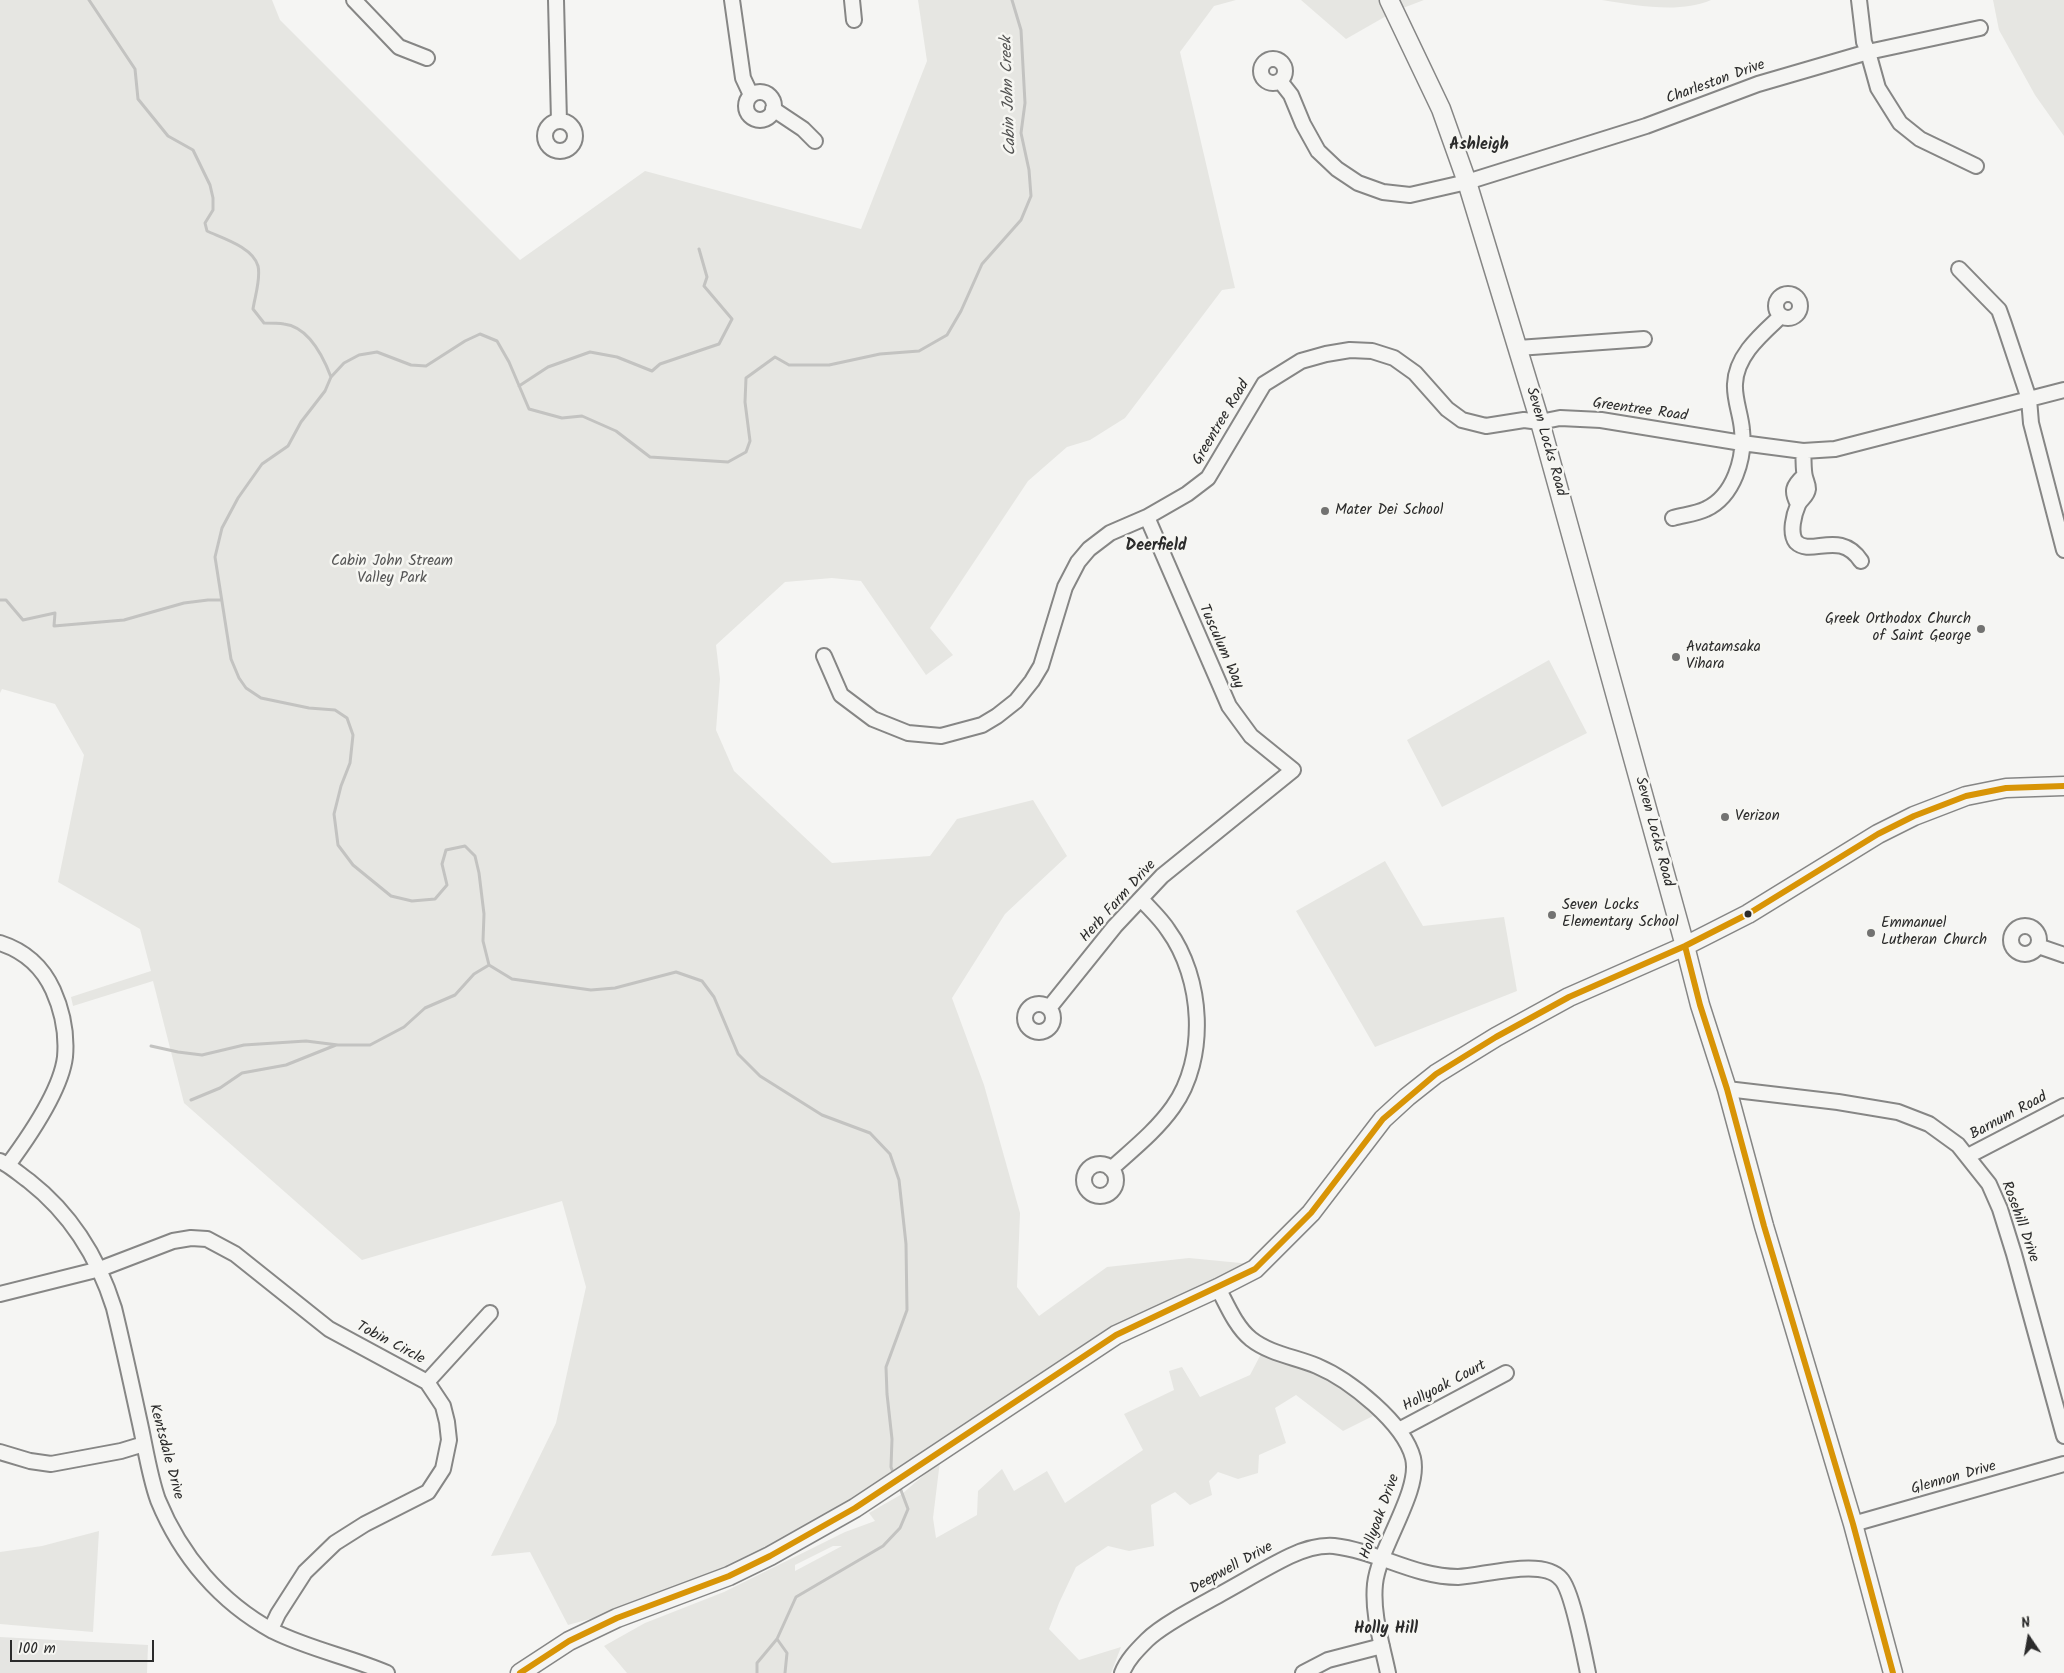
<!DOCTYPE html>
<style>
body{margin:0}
#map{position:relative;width:2064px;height:1673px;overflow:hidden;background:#f5f5f3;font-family:Kalam,sans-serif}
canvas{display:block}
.north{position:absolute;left:2004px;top:1613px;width:50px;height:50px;-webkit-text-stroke:4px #f6f6f2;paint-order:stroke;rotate:348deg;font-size:14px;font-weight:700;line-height:20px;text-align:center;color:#2b2b2b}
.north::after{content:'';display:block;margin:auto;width:18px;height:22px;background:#2b2b2b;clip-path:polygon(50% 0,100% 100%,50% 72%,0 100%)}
.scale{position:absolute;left:10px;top:1640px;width:144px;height:22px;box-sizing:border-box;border:2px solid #2b2b2b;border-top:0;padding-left:6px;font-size:15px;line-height:18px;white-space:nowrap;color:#2b2b2b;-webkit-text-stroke:4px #f6f6f2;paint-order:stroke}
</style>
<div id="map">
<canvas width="2064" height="1673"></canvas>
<div class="north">N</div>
<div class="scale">100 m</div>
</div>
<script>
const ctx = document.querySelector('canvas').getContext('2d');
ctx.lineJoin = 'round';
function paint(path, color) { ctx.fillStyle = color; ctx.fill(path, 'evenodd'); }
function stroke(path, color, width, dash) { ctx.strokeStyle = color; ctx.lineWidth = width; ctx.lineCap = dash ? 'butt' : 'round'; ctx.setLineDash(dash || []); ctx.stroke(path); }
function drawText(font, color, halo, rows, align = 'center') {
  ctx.font = font + ' Kalam,sans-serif'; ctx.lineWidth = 5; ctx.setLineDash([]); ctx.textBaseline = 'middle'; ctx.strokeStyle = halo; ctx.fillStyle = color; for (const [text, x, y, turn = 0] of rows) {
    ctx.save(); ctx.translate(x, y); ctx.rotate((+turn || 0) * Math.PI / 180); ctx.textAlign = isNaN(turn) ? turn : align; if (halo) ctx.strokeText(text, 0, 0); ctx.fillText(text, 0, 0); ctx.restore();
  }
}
paint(new Path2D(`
 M0,1637L148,1645L147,1673H0Z`), '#e5e5e2');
paint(new Path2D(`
 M0,0H272L280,20L520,260L645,171L861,229L927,61L918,0H1236L1214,6L1180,52L1235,288L1222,290L1125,418L1090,440L1067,447L1028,481L930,628L953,655L926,675L861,581L832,578L785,582L716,645L720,679L716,730L734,771L832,863L930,856L957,819L1033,800L1067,856L1005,914L952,998L984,1085L1020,1213L1017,1287L1039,1316L1107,1267L1189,1258L1251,1264L1148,1314L889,1486L677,1595L568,1625L530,1552L491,1556L556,1423L586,1287L562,1201L362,1260L184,1103L153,981L73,1006L71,997L151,971L140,929L58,882L84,755L55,704L2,689L0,693Z
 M1301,0H1424L1395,11L1346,39Z
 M1602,0H1711C1679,14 1635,5 1602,0Z
 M1993,0H2064V136L2035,95L1999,30Z
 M1549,660L1587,733L1442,807L1407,740Z
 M1385,861L1423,926L1504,917L1517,991L1375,1047L1296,911Z
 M1261,1354L1309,1369L1351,1393L1373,1416L1343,1431L1296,1395L1275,1408L1286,1443L1259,1455L1258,1473L1238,1479L1218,1472L1209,1481L1212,1495L1190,1505L1175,1492L1151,1505L1154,1546L1129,1551L1108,1546L1076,1567L1059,1603L1049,1629L1079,1660L1121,1647L1111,1673H627L604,1646L645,1623L724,1592L845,1532L875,1521L869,1513L902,1494L940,1461L933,1518L936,1538L977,1515L978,1491L1002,1469L1014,1491L1047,1471L1065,1503L1143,1450L1124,1414L1174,1390L1169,1371L1182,1367L1200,1397L1250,1375ZM833,1546H842L795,1571V1565Z
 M99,1531L93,1632L0,1624V1552L42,1546Z`), '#e6e6e2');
stroke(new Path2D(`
 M89,0L135,69L138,99L168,136L193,150L210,185L213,198V210L205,223L207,231C222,238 253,247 258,266C261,278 255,296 253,309L264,323C271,323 278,323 284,324C309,327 323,356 331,377
 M519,386L548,367L590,352L617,357L652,371L660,364L719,344L732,319L704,286L707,277L699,249
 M0,600H6L23,620L55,613L54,626L124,620L184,603L208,600H221
 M151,1046L178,1052L202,1055L244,1045L306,1041L338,1045H370L404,1027L425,1008L455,995L474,974L489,965
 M191,1100L220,1088L242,1073L286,1065L336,1045
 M894,1475L891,1467L892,1439L887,1394L886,1367L907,1310L906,1244L899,1180L890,1154L870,1133L822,1115L760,1076L738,1054L714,997L702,981L676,972L615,988L591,990L512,979L489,965L483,941L484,914L479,873L475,856L465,846L446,850L442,864L447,885L435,899L412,901L391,896L353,865L338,845L334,814L341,786L350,763L353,735L347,718L335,710L309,708L261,698L246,688L239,678L231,659L215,557L222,528L238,498L262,464L288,446L301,422L325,391L331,377L344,363L359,355L377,352L411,365L426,366L465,341L480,334L497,341L509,362L529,409L562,418L582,416L616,431L650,457L728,462L746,452L750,441L745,402L746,378L775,357L789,365H829L880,354L919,351L947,335L961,311L982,264L1021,220L1031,196L1029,170L1021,133L1025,103L1021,30L1012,0
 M777,1639L787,1653L785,1673
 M757,1673V1663L777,1639L796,1597L883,1546L900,1528L908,1509L899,1485`), '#c3c3c1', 3);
const minor = new Path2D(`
 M354,0L399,47L427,58
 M556,0L559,121
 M732,0L743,78L751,95
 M852,0L854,20
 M1859,0L1864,42L1868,52L1878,88L1900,123L1920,139L1976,166
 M1261 71a12 12 0 1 1 24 0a12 12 0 1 1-24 0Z
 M1280,81L1291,95L1303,124L1318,151L1337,169L1358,183L1383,192L1410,195L1467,182L1646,126L1758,84L1868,52L1980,28
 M746 106a14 14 0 1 1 28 0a14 14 0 1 1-28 0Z
 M773,109L803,129L815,141
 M545 136a15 15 0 1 1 30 0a15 15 0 1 1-30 0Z
 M1959,269L1999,310L2004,324L2029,399L2031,423L2064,550
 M1776 306a12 12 0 1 1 24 0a12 12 0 1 1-24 0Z
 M1518,348L1644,339
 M1803,451C1804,459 1803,469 1805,477C1806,481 1808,484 1808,489C1807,497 1801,498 1798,505C1794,514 1789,533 1796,542C1811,557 1840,529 1861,561
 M1798,504C1791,491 1793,486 1804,476
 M1673,518C1683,515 1696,514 1706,509C1734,496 1745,458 1742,430C1741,415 1734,399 1735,384C1736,355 1762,334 1781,316
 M824,656L841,695L873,719L908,733L941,736L982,725L997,716L1016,701L1032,681L1041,666L1065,587L1078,562L1089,549L1110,533L1147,517L1187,494L1208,478L1264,384L1301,361L1326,354L1350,350L1372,351L1394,358L1415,373L1447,409L1462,420L1486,426L1524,420L1540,422L1560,418L1601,420L1742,443L1803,451L1835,449L2064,390
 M2011 940a14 14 0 1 1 28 0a14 14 0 1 1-28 0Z
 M0,943C25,951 42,966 53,990C62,1010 67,1034 65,1057C61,1090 28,1138 8,1165
 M2038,946L2064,955
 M1025 1018a14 14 0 1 1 28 0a14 14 0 1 1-28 0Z
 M1049,1008L1115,926L1162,876L1293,770L1251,736L1229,706L1147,517
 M1727,1089L1838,1102L1898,1112L1929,1124L1958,1145L1989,1184L2000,1209L2014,1254L2064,1436
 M1968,1156L2064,1106
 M0,1161C11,1166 19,1174 29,1181C71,1214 98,1257 114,1308C123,1345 131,1382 139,1419C145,1445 149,1475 158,1500C181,1556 220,1602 273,1631C309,1649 350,1657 387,1673
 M1084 1180a16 16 0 1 1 32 0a16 16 0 1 1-32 0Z
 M1111,1169C1133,1149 1156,1131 1173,1107C1208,1058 1203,978 1168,930C1161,919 1150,909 1141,899
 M1218,1288C1227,1305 1236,1327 1251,1339C1270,1354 1296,1357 1317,1366C1350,1380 1404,1423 1413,1458C1421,1491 1379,1547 1375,1584C1372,1614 1382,1644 1388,1673
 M0,1294L100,1269L173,1241L191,1238L207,1239L235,1254L329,1329L427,1382L443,1406L447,1422L449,1440L443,1469L428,1492L365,1524L335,1543L305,1572L278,1614L271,1629
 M427,1382L490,1313
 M1399,1430L1506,1373
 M0,1452L30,1461L51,1464L121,1451L144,1444
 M1853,1524L2064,1464
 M1122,1673C1127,1660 1137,1650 1147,1640C1162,1625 1197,1607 1217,1596C1241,1583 1265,1568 1290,1556C1303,1550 1320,1545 1334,1546C1377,1551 1414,1577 1458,1577C1484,1576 1543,1557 1561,1579C1572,1590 1584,1654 1588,1673
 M1303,1673L1328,1660L1382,1646`);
const major = new Path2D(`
 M1389,0L1441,109L1467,182L1540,422L1685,946L1700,1005L1727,1089L1764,1226L1853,1524L1893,1673
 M520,1673L569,1641L617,1618L729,1576L770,1556L855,1508L1116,1335L1218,1288L1255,1269L1311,1213L1383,1119L1407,1097L1436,1074L1496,1037L1569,997L1685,946L1748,914L1878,834L1914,816L1966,796L2006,788L2064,786`);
stroke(minor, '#868685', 18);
stroke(major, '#868685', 21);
stroke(minor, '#f5f5f3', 14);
stroke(major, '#f5f5f3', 18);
stroke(new Path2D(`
 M1685,946L1700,1005L1727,1089L1764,1226L1853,1524L1893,1673
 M520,1673L569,1641L617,1618L729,1576L770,1556L855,1508L1116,1335L1255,1269L1311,1213L1383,1119L1436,1074L1496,1037L1569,997L1685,946L1748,914L1878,834L1914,816L1966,796L2006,788L2064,786`), '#d89406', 6);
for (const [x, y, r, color] of [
 [1325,511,5,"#727271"],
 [1981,629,5,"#727271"],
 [1676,657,5,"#727271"],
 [1725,817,5,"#727271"],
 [1748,914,4.5,"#2b2b2b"],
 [1552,915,5,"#727271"],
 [1871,933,5,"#727271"]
]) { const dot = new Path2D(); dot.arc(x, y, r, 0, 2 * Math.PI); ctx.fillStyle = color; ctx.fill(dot); stroke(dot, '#f6f6f2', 2); }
drawText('15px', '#2b2b2b', '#f6f6f2', [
 ["Charleston Drive",1716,83,-20],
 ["Greentree Road",1640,411,8],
 ["Greentree Road",1222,423,-59],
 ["Seven Locks Road",1545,442,74],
 ["Tusculum Way",1220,647,66],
 ["Seven Locks Road",1653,832,75],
 ["Herb Farm Drive",1119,902,-48],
 ["Barnum Road",2009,1117,-28],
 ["Rosehill Drive",2019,1222,70],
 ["Tobin Circle",390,1344,28],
 ["Hollyoak Court",1445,1387,-28],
 ["Kentsdale Drive",165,1452,75],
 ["Glennon Drive",1954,1479,-16],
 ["Hollyoak Drive",1381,1517,-70],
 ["Deepwell Drive",1232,1569,-29]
]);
drawText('15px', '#2b2b2b', '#f6f6f2', [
 ["Mater Dei School",1335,511],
 ["Greek Orthodox Church",1971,620,"right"],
 ["of Saint George",1971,637,"right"],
 ["Avatamsaka",1686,648],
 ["Vihara",1686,665],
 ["Verizon",1735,817],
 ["Seven Locks",1562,906],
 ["Elementary School",1562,923],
 ["Emmanuel",1881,924],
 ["Lutheran Church",1881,941]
], 'left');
drawText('15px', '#565656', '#f6f6f2', [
 ["Cabin John Stream",392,562],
 ["Valley Park",392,579]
]);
drawText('italic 16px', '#525251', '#f6f6f2', [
 ["Cabin John Creek",1010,96,-92]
]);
drawText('bold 16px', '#2b2b2b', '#f6f6f2', [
 ["Ashleigh",1479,146],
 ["Deerfield",1156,547],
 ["Holly Hill",1386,1630]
]);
</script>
